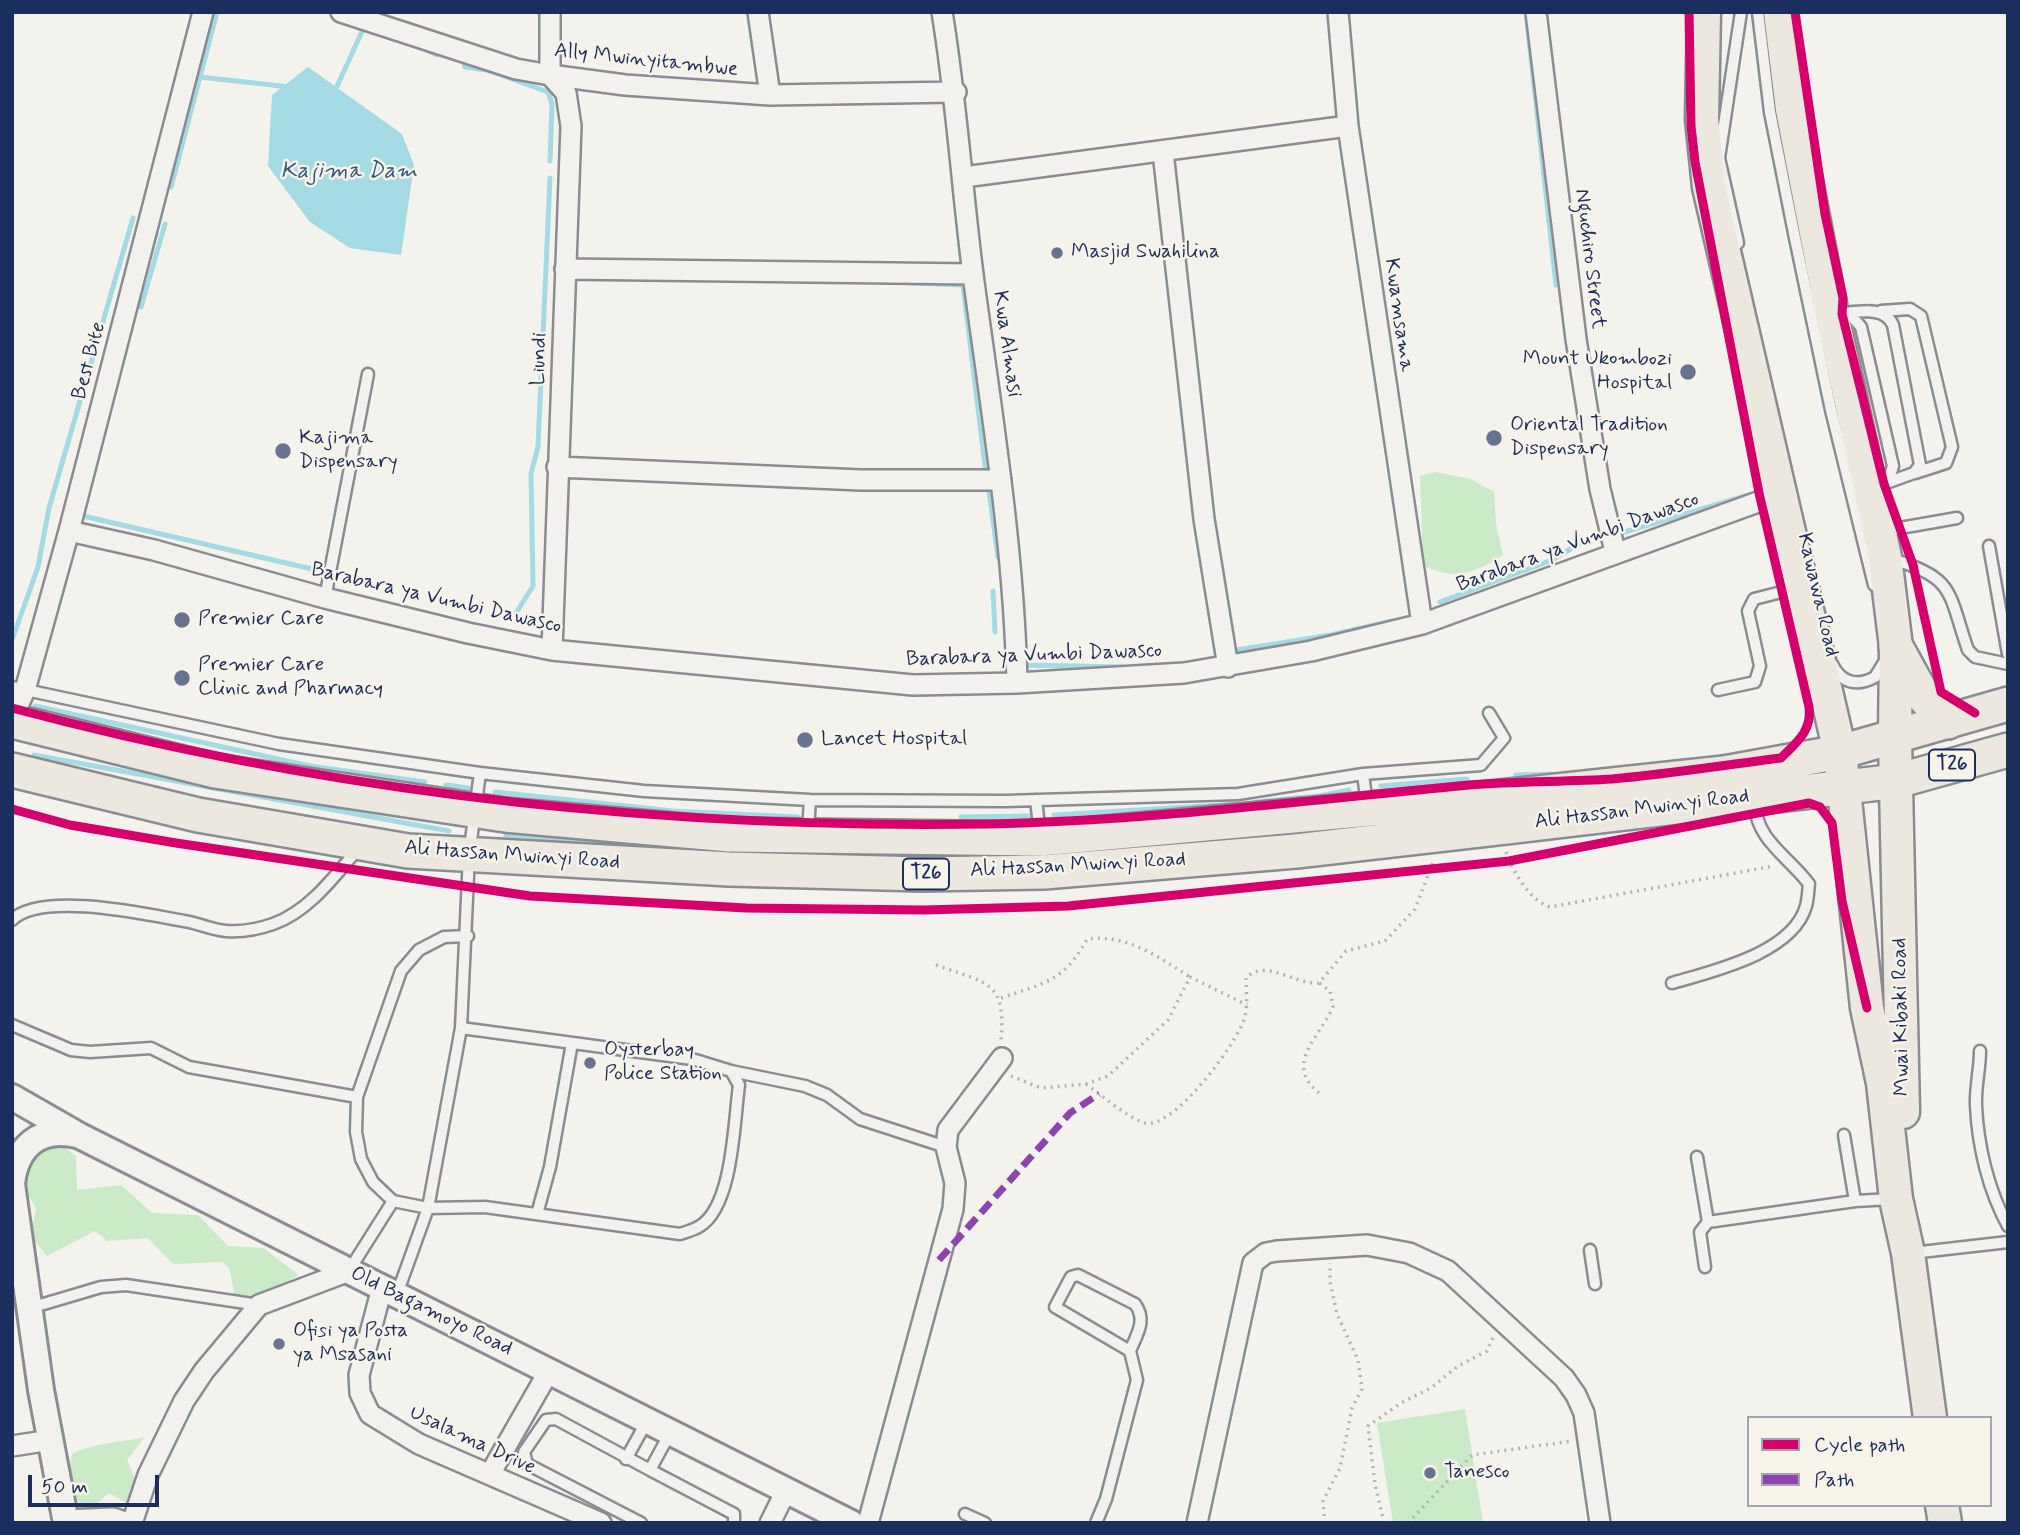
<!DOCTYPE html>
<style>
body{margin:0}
#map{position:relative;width:2020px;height:1535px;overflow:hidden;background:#f4f2ec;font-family:Mynerve,sans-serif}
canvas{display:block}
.frame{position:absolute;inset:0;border:14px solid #1b2f5e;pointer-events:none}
.legend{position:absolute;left:1747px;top:1416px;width:245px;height:91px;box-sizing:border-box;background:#f7f3e8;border:2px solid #9fa5b1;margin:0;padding:9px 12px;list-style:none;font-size:21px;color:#1b2f5e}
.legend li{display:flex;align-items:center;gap:14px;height:35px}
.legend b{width:35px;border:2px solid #9fa5b1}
.scale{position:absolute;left:28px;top:1475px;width:131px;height:32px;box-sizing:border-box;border:4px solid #1b2f5e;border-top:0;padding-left:9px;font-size:21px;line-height:24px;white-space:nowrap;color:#1b2f5e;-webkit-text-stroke:5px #f7f3e8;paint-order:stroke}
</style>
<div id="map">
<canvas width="2020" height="1535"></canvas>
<div class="frame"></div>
<ul class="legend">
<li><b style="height:9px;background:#d6006c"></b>Cycle path</li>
<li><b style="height:9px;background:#8e44ad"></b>Path</li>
</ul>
<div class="scale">50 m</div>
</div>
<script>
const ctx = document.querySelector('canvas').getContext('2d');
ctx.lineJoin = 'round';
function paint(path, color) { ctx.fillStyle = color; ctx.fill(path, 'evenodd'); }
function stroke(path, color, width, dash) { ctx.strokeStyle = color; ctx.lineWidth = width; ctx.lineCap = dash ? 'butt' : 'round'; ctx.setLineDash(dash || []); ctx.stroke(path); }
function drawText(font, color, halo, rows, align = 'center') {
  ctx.font = font + ' Mynerve,sans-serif'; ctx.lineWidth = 5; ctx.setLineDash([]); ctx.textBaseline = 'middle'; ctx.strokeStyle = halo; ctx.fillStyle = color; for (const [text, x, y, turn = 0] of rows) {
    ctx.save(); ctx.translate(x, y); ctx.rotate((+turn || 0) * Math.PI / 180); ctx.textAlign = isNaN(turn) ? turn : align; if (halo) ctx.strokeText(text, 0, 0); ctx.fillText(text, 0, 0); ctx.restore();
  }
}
paint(new Path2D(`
 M1435,472L1471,479L1494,492L1496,524L1503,555C1473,574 1456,580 1423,566L1420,476Z
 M58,1143L76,1156L77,1190L121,1185L152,1213L198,1215L228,1246L263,1248L299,1275L259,1298L235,1296L229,1268L222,1262L173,1264L148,1238L107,1241L95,1231L47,1256L31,1236L36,1208L22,1184L36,1149Z
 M1465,1409L1483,1523H1393L1377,1423Z
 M145,1437L127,1460L139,1488L135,1508L109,1493L91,1509L67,1495L72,1454C95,1442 120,1443 145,1437Z`), '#cbeac7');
paint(new Path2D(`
 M308,67L402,134L414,165L401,255L350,248L310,222L268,166L272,95Z`), '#a4dae3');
stroke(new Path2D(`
 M1526,12L1556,285
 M421,47L437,55L444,51
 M462,56L465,67L487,70L548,92L552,104L550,161
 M200,77L290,87
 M334,93L365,25
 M171,187L217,12
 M912,283L963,285L986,474
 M141,307L165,224
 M988,484L998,557
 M79,515L316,570
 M1621,533L1752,494
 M993,591L995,632
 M1440,602L1552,560L1587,539
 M516,613L533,586L531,474L538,446L550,178
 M12,640L38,567L49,508L133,218
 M1236,650L1331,635L1392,621
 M1022,665L1124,667
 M35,706L310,766L425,782
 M34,755L449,831
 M1516,775L1552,774
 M446,785L468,788
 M1381,786L1467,779
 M495,792L673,811L798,817
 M1256,802L1319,796L1349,790
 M1054,815L1238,804
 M961,817L1035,816
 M506,835L647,844
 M1105,850L1140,847
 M758,852L797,854
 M853,856L969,855`), '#a4dae3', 5);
const service = new Path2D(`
 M1758,12L1770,112L1795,238L1831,410L1874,585
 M1738,243L1719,158L1741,12
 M1881,311L1910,309L1921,316L1952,447L1946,463L1915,473
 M1849,313L1861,327L1893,466L1888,482
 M1836,314C1854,313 1884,304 1893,325L1920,465L1914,473L1875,487
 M1883,531L1957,518
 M1989,546L2008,654
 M1892,559C1956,578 1948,593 1968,650L1975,657L2008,664
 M325,598L368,374
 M1832,664C1841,683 1857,687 1875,677L1885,661
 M12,687L279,744L480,773
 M1718,690L1755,682L1760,666L1748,611L1754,599L1797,588
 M1363,774L1367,805
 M1036,800L1040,834
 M808,830L810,800L1005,801L1238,794L1363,774L1481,765L1504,738L1489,713
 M12,920C41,891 145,914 184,921C198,923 212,930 226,931C241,932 259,929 273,924C308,912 334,877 357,850
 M468,936L444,937L419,950L401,971L357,1097L356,1132L361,1159L373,1182L393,1201L428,1208L461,1028L469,855L480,773L644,791L810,800
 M1672,983C1713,971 1793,953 1806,906C1808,899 1808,891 1809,884C1789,857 1756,840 1755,804
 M12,1025L71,1050L90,1052L151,1048L189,1067L357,1097
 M1980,1051C1980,1069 1975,1088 1976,1106C1978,1146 1988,1190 2008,1226
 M731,1071L805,1086L827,1095L860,1119L946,1147
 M1844,1135L1855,1201L1892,1199
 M1697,1157L1708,1222L1855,1201
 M537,1214L550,1167L572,1043
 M1590,1250L1595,1284
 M1912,1253L2008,1242
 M1705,1267L1700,1232L1708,1222
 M350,1269L393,1201
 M397,1294L428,1208L485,1207L680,1234C686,1232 694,1230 700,1226C733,1206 734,1121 739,1085L731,1071L692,1059L461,1028
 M30,1308L101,1287L126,1285L259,1305
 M670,1433L650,1470L734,1514V1523
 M626,1459L647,1421
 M965,1514L985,1523
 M641,1523L527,1464L524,1452L546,1420L556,1419L650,1470
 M1096,1523L1106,1499L1137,1380L1130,1351L1055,1307L1071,1277L1078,1275L1135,1304C1147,1320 1137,1334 1130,1351`);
const minor = new Path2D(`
 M341,12L516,69L550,75L625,85L770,95L956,92
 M550,12V75L566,93L571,126L552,650
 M758,12L770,95
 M942,12C957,102 962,192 974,282C992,416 1014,548 1017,683
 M1338,12L1348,126L1422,624
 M1536,12L1576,339L1600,489L1615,551
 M1163,152L1204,519L1228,667
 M964,177L1348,126
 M565,269L973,274
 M557,467L861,480H1001
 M69,531L154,550L325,598L468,633L552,650L913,685L1017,683L1184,673L1311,651L1422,624L1780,494
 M12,719L25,690L69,531L203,12
 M382,1288L359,1375L360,1393L370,1414L419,1444L601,1523
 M12,1446L51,1440
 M490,1474L549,1371
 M65,1520L113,1518L128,1523
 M132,1523L148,1475L184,1401L204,1371L259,1305L349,1271
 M770,1523L786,1491
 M868,1523L953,1209L955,1183L946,1147L948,1130L1002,1058
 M1197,1523L1253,1263L1266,1253L1277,1251L1367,1245L1409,1253L1448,1271L1564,1378L1576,1395L1584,1413L1600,1523`);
const tertiary = new Path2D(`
 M12,1097L80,1136L851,1523
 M12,1184L41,1390L66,1523
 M12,1184C16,1147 39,1126 77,1135`);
const primary = new Path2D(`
 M1704,12L1702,119L1709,187L1840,752L1867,1008L1883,1083L1896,1199L1908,1253L1930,1418
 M1780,12L1792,109L1832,315L1885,557L1896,647L1895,739L1903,1112
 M1942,1505L1945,1523`);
const trunk = new Path2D(`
 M1896,647L1923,696L1948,722
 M12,721L215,771L505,815L730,835L1040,839L1491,798L1724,773L1840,752L2008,704
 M12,770L198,815L408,851L729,869L922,874L1044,872L1296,851L1497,828L1897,781L2008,750`);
stroke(service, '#898c92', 15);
stroke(minor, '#898c92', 24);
stroke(tertiary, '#898c92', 30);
stroke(primary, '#898c92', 37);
stroke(trunk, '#898c92', 38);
stroke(new Path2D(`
 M1506,852C1514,873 1529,900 1550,907L1774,866
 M936,965C988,984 1006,980 1001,1040
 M1001,998C1044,983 1064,982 1087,939C1127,934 1157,956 1190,977
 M1011,1076L1041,1088L1086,1084L1108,1076L1168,1020L1190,977L1247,1005
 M1086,1084C1100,1094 1129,1119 1145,1123C1173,1130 1239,1042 1245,1016C1248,1004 1246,990 1246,978C1265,958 1295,985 1319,983L1346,951L1385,941L1415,909L1434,860
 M1319,1093C1283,1064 1320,1037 1333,1007L1330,991L1319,983
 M1325,1523L1323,1501L1340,1468L1352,1408L1362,1389L1358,1360L1337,1314L1330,1282V1263
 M1384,1523L1375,1484L1368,1426L1401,1403L1431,1388L1458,1366L1487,1351L1494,1335
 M1408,1523L1472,1455L1572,1441`), '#b1b2b5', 3.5, [2, 5]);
stroke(service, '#f2f1ed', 10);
stroke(minor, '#f2f1ed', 19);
stroke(tertiary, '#f2f1ed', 24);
stroke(primary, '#ece8df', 32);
stroke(trunk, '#ece8df', 33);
stroke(new Path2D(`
 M939,1260L1070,1113L1099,1094`), '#8e44ad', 7, [14, 7]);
stroke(new Path2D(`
 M1795,12L1825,214L1843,298L1842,314L1884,484L1913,565L1941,692L1975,713
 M12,708C330,793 658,829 987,824C1148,821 1308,800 1469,785C1516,781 1564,782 1612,779C1668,774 1725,765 1781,758C1797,742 1812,731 1809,707L1759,493L1695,162L1691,126L1689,12
 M12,809L70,825L176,843L530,896L746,908L924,910L1068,906L1509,861L1809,803L1820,807L1832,823L1842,901L1867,1008`), '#d6006c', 9);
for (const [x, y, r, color] of [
 [1057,253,7,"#677390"],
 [1688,372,9,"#677390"],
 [1494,438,9,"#677390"],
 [283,451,9,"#677390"],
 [182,620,9,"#677390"],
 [182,678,9,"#677390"],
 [805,740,9,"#677390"],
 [590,1063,7,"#677390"],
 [279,1344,7,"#677390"],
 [1430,1473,7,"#677390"]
]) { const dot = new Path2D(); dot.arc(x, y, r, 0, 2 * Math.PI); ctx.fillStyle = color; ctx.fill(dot); stroke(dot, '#f7f3e8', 2.5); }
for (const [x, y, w] of [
 [1952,765,46],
 [926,874,46]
]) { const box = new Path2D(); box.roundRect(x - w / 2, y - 15.5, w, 31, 5); ctx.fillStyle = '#f7f3e8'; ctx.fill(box); stroke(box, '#1b2f5e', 2); }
drawText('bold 19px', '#1b2f5e', null, [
 ["T26",1952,765],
 ["T26",926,874]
]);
drawText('21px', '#1b2f5e', '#f7f3e8', [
 ["Ally Mwinyitambwe",646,61,6],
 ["Nguchiro Street",1589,259,83],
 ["Kwamsama",1398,315,82],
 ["Kwa Almasi",1006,344,82],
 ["Liundi",540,359,-88],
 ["Best Bite",90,361,-75],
 ["Barabara ya Vumbi Dawasco",1578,543,-20],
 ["Kawawa Road",1817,595,77],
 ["Barabara ya Vumbi Dawasco",436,599,13],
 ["Barabara ya Vumbi Dawasco",1034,656,-2],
 ["Ali Hassan Mwinyi Road",1642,810,-7],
 ["Ali Hassan Mwinyi Road",512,856,4],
 ["Ali Hassan Mwinyi Road",1078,866,-3],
 ["Mwai Kibaki Road",1902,1017,-91],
 ["Old Bagamoyo Road",431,1312,26],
 ["Usalama Drive",472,1441,25]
]);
drawText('21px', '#1b2f5e', '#f7f3e8', [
 ["Masjid Swahilina",1071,253],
 ["Mount Ukombozi",1672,360,"right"],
 ["Hospital",1672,384,"right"],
 ["Oriental Tradition",1510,426],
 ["Dispensary",1510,450],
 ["Kajima",299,439],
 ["Dispensary",299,463],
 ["Premier Care",198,620],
 ["Premier Care",198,666],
 ["Clinic and Pharmacy",198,690],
 ["Lancet Hospital",821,740],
 ["Oysterbay",604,1051],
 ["Police Station",604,1075],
 ["Ofisi ya Posta",293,1332],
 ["ya Msasani",293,1356],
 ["Tanesco",1444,1473]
], 'left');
drawText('italic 23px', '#35577e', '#f7f3e8', [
 ["Kajima Dam",349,172]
]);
</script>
